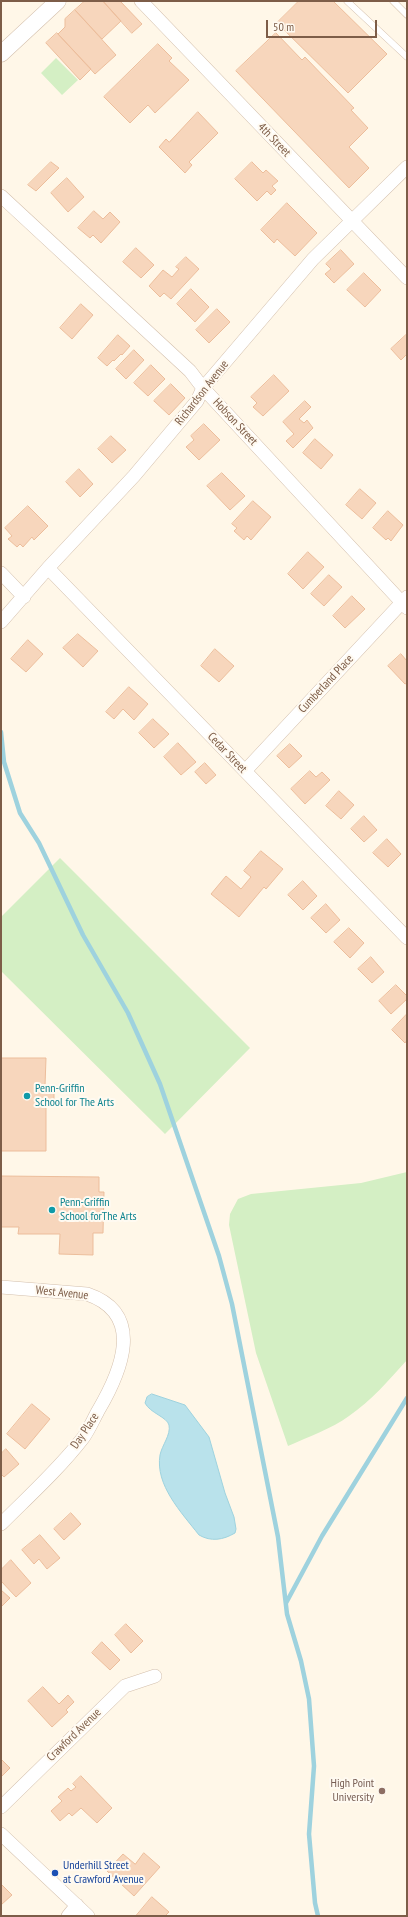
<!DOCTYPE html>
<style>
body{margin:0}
#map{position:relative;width:408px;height:1917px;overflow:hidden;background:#fff7e8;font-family:"PT Sans Narrow",sans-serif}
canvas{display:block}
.frame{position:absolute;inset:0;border:2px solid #7d5d48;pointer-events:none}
.scale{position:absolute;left:266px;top:20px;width:111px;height:18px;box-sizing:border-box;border:2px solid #7d5d48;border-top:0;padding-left:5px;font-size:12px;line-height:14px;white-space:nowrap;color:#7d5d48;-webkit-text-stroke:3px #fffaf1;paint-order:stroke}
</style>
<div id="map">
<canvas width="408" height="1917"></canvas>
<div class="frame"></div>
<div class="scale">50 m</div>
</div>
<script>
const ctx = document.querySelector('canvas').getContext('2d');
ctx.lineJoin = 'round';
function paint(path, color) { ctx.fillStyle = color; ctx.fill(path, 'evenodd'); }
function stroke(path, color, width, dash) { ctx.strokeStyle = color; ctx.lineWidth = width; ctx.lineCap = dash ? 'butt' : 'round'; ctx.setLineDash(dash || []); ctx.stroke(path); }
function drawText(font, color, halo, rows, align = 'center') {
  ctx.font = font + ' "PT Sans Narrow",sans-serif'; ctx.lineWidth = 4; ctx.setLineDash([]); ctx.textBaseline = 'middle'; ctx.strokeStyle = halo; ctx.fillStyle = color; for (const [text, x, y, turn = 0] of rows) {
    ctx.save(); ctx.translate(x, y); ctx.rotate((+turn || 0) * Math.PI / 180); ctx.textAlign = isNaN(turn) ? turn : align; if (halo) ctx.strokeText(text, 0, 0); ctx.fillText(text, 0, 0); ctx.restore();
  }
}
paint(new Path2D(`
 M56,58L78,80L62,95L41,73Z
 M60,858L250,1048L165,1134L1,971V917Z
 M407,1172V1360C389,1380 371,1401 349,1416C331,1429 308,1437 288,1446L256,1353L229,1225L230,1214L238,1199L251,1194L361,1183Z`), '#d4efc4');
const water = new Path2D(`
 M152,1394L185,1405L209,1437L225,1493L234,1517L236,1529L235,1533C223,1540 211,1542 199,1535C181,1512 155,1485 160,1455C162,1445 171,1435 169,1425C167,1417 150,1413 145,1403L147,1397Z`);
paint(water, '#b9e2eb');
stroke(water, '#9ed2de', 1);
stroke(new Path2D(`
 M1,732L4,762L20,813L39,843L83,935L128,1013L160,1084L219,1256L232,1304L278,1537L287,1614L301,1661L309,1699L314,1766L309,1834L315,1903L318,1916
 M286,1603L322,1536L407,1398`), '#9ed2de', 4.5);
const building = new Path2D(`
 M85,1H103L121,21L102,39L75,10Z
 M103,1H120L142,24L132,33Z
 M299,1H333L387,54L348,93L277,23Z
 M75,10L116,55L95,74L58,34L65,27V19Z
 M57,33L91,69L80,80L46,43Z
 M276,33L302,60L305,57L354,108L351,110L368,128L349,147L369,168L349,188L236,71Z
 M158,44L172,58L169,61L189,80L155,113L148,105L130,123L104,97Z
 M198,112L218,133L189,162L192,165L185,173L159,147L166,139L169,142Z
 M51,162L59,168L36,191L28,185Z
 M252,162L263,173L266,170L278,181L272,186L276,190L271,195L267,191L257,201L235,179Z
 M67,178L84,197L68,212L51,193Z
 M287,203L317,233L295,256L277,239L274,243L261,230Z
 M94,211L103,219L110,212L120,222L101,243L93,235L90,238L78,228Z
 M136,248L154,265L141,278L123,262Z
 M341,250L354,264L334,283L325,274L331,269L326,264Z
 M186,257L199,269L171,299L164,293L160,297L149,286L163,270L172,277L179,269L176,267Z
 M364,273L381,290L365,307L347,290Z
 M191,289L209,307L195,322L177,304Z
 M81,304L93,315L72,339L60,328Z
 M217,309L230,322L209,343L196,330Z
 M407,334V354L401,360L391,349Z
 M118,335L130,346L122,355L121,354L114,361L113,360L107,366L98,358Z
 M134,350L144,360L126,379L116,369Z
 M151,365L165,379L148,396L134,383Z
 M274,375L289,391L263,416L253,407L257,403L251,397Z
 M171,384L185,398L169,415L154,401Z
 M305,401L311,407L299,419L304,423L307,420L313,428L293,448L286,441L294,434L283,422Z
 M204,424L220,440L199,460L186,447L194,440L191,436Z
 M111,436L126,450L112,463L98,449Z
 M315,439L333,455L321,469L303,453Z
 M79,469L93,484L80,497L66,482Z
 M222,473L245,496L230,510L207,486Z
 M360,489L376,503L362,519L346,505Z
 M253,501L271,517L251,540L247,536L244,540L234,531L237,528L232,524Z
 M28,506L48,526L34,540L32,537L23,547L20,544L17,547L8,539L12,536L5,528Z
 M388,511L403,525L391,541L388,538L386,540L373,528Z
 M308,552L324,567L303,589L288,574Z
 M329,575L342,587L324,606L311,594Z
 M352,596L365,609L345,628L333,616Z
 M78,634L98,651L83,667L63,648Z
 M28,640L43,654L26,672L11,659Z
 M215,649L234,666L219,682L201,666Z
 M401,654L407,661V683L405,684L388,666Z
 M129,687L148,704L134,720L123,709L114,719L106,712Z
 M153,719L169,734L154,748L139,733Z
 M178,743L196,762L181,775L164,757Z
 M290,744L302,756L289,768L277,756Z
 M205,763L216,775L206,784L195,772Z
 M310,771L316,777L322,772L330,780L305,804L291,789Z
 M339,791L354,805L341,819L326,806Z
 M364,816L377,830L364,842L351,829Z
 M387,839L401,854L388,867L373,853Z
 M261,851L283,869L266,889L264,887L239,917L211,894L226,876L241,889L251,877L244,871Z
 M303,881L317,896L303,910L288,895Z
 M326,904L340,920L326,933L311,918Z
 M349,928L364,943L350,958L334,942Z
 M371,957L384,972L372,983L358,969Z
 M396,985L407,996V999L391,1014L379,1001Z
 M407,1014V1040L405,1043L392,1030Z
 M1,1058H46L45,1086L54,1087V1106H46V1151H1Z
 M1,1176L99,1177V1192H104L103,1233H93V1255L59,1254L60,1234H18L19,1227H1Z
 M32,1404L50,1419L25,1449L7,1434Z
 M6,1449L19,1464L4,1477L1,1474V1454Z
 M71,1513L81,1524L64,1540L54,1529Z
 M40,1535L60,1558L47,1569L39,1559L34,1564L22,1550Z
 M11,1560L31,1583L16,1597L1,1581V1570Z
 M1,1590L10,1598L1,1607Z
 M126,1624L143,1641L131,1653L115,1635Z
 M102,1642L120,1660L110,1670L92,1653Z
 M43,1687L59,1704L68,1695L74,1702L66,1710L68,1712L52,1727L28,1701Z
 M1,1759L10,1768L1,1777Z
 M81,1776L112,1808L97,1823L81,1808L72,1816L69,1813L60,1821L51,1811L62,1801L58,1797L68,1788L71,1791L76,1787L73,1784Z
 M144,1853L160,1867L134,1896L107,1871L123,1854L135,1864Z
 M1,1884L12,1895L1,1905Z
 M152,1897L169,1912L165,1916H136Z`);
paint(building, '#f7d6bc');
stroke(building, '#ecbd9b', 1);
const service = new Path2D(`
 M347,1L407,57
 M393,1L407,15`);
const minor = new Path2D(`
 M141,1L407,278
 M1,196L190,371L203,388L407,608
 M48,568L407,938
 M1,573L24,597
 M1,622L48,568L134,476L197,401L203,388L313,259L407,167
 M245,771L407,597
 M1,1287L87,1294C146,1314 121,1372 98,1411C93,1420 89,1430 83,1438C59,1469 29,1496 1,1524
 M1,1807L125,1686L155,1676
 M1,1834L88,1916
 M68,1916L77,1905`);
const tertiary = new Path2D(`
 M1,54L58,1`);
stroke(service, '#d3bfac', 7);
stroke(minor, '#d3bfac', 14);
stroke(tertiary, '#d3bfac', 17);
stroke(service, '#fff', 6);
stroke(minor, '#fff', 13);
stroke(tertiary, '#fff', 16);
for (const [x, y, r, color] of [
 [27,1096,4,"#0f9aa8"],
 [52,1210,4,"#0f9aa8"],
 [382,1791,4,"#8d6e63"],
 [55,1873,4,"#1a4fb4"]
]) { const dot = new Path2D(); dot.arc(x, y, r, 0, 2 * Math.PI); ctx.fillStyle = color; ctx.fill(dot); stroke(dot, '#fffaf1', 1.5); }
drawText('12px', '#7d5d48', '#fffaf1', [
 ["4th Street",274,140,46],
 ["Richardson Avenue",202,393,-52],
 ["Hobson Street",235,422,47],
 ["Cumberland Place",326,684,-47],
 ["Cedar Street",227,753,46],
 ["West Avenue",62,1293,6],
 ["Day Place",85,1431,-56],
 ["Crawford Avenue",74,1735,-44]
]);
drawText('12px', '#0d838f', '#fffaf1', [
 ["Penn-Griffin",35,1089],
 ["School for The Arts",35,1103],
 ["Penn-Griffin",60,1203],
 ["School forThe Arts",60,1217]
], 'left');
drawText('12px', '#785e54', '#fffaf1', [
 ["High Point",374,1784],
 ["University",374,1798]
], 'right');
drawText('12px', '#164399', '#fffaf1', [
 ["Underhill Street",63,1866],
 ["at Crawford Avenue",63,1880]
], 'left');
</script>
